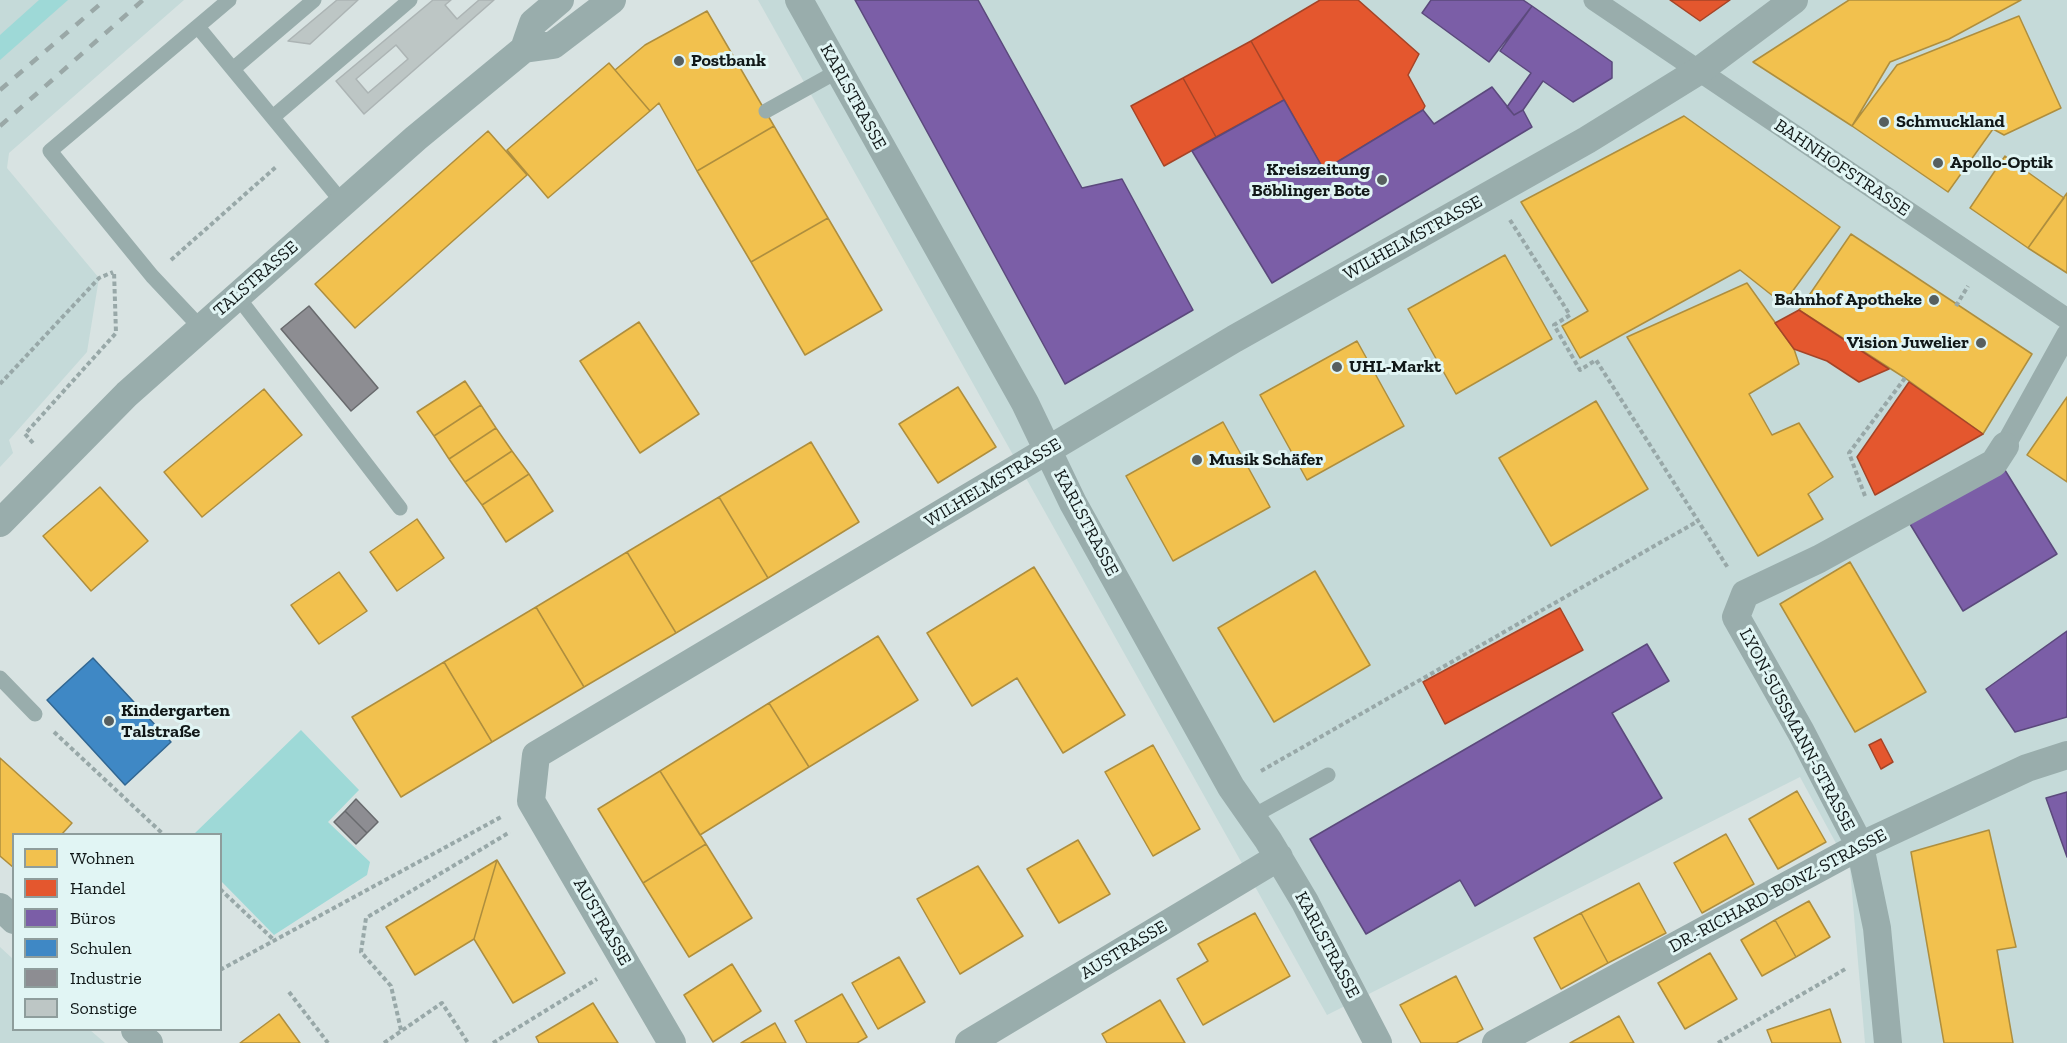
<!DOCTYPE html>
<meta charset="utf-8">
<style>
body{margin:0}
#map{position:relative;width:2067px;height:1043px;overflow:hidden;background:#d8e3e2;font-family:"Zilla Slab",serif}
canvas{display:block}
.legend{position:absolute;left:12px;top:833px;width:210px;height:198px;box-sizing:border-box;background:#e1f5f4;border:2px solid #8e9d9c;margin:0;padding:8px 10px;list-style:none;font-size:18px;color:#111818}
.legend li{display:flex;align-items:center;gap:12px;height:30px}
.legend b{width:30px;border:2px solid #8e9d9c}
</style>
<div id="map">
<canvas width="2067" height="1043"></canvas>
<ul class="legend">
<li><b style="height:16px;background:#f2c14e"></b>Wohnen</li>
<li><b style="height:16px;background:#e4572e"></b>Handel</li>
<li><b style="height:16px;background:#7b5ea7"></b>Büros</li>
<li><b style="height:16px;background:#3f88c5"></b>Schulen</li>
<li><b style="height:16px;background:#8d8d92"></b>Industrie</li>
<li><b style="height:16px;background:#bdc6c5"></b>Sonstige</li>
</ul>
</div>
<script>
const ctx = document.querySelector('canvas').getContext('2d');
ctx.lineJoin = 'round';
function paint(path, color) { ctx.fillStyle = color; ctx.fill(path, 'evenodd'); }
function stroke(path, color, width, dash) { ctx.strokeStyle = color; ctx.lineWidth = width; ctx.lineCap = dash ? 'butt' : 'round'; ctx.setLineDash(dash || []); ctx.stroke(path); }
function drawText(font, color, halo, rows, align = 'center') {
  ctx.font = font + ' "Zilla Slab",serif'; ctx.lineWidth = 6; ctx.setLineDash([]); ctx.textBaseline = 'middle'; ctx.strokeStyle = halo; ctx.fillStyle = color; for (const [text, x, y, turn = 0] of rows) {
    ctx.save(); ctx.translate(x, y); ctx.rotate((+turn || 0) * Math.PI / 180); ctx.textAlign = isNaN(turn) ? turn : align; if (halo) ctx.strokeText(text, 0, 0); ctx.fillText(text, 0, 0); ctx.restore();
  }
}
paint(new Path2D(`
 M0,0H184L9,153L7,168L99,278L87,352L9,440L13,453L0,467Z
 M758,0H2067V1043H1865L1850,869L1800,777L1327,1015Z
 M0,947L13,959L14,1030H90L105,1043H0Z`), '#c5dad9');
paint(new Path2D(`
 M39,0H68L0,60V35Z
 M301,730L359,790L328,822L370,862L367,875L274,935L221,881L220,834H194Z`), '#9ed9d7');
const homes = new Path2D(`
 M1849,0H2021L1949,39L1890,62L1852,126L1753,62Z
 M707,11L774,126L697,171L659,103L650,111L615,70L645,45Z
 M2019,16L2061,108L2004,135L1993,129L1948,192L1852,126L1897,65Z
 M609,63L650,111L548,198L507,150Z
 M1684,116L1840,227L1783,304L1740,270L1580,358L1562,326L1588,311L1521,202Z
 M774,126L828,218L751,262L697,171Z
 M488,131L527,175L355,328L315,284Z
 M2005,156L2064,198L2028,248L1970,208Z
 M2067,193V273L2028,248Z
 M828,218L882,310L805,355L751,262Z
 M1851,234L2032,354L1983,434L1905,378L1799,310Z
 M1505,255L1552,339L1456,394L1408,309Z
 M1747,283L1794,349L1799,364L1749,394L1772,435L1799,423L1833,477L1808,494L1823,519L1758,556L1627,337Z
 M639,322L699,414L640,453L580,361Z
 M1357,341L1404,426L1307,480L1260,395Z
 M465,381L481,405L434,436L417,412Z
 M958,387L996,447L938,483L899,424Z
 M264,389L302,435L202,517L164,472Z
 M2067,397V482L2027,455Z
 M1596,401L1648,489L1551,546L1499,458Z
 M481,405L496,428L449,459L434,436Z
 M1223,422L1270,507L1173,561L1126,476Z
 M496,428L512,451L465,482L449,459Z
 M811,442L859,522L768,578L719,497Z
 M512,451L529,474L482,505L465,482Z
 M529,474L553,511L506,542L482,505Z
 M100,487L148,541L91,591L43,536Z
 M719,497L768,578L676,633L627,552Z
 M417,519L444,558L397,591L370,552Z
 M627,552L676,633L584,687L536,607Z
 M1850,562L1926,692L1855,732L1780,604Z
 M1034,567L1125,715L1063,753L1017,678L972,706L927,633Z
 M1315,571L1370,665L1274,722L1218,628Z
 M339,572L367,611L319,644L291,605Z
 M536,607L584,687L492,742L444,662Z
 M878,636L918,700L809,767L769,703Z
 M444,662L492,742L401,797L352,717Z
 M769,703L809,767L700,835L660,771Z
 M1153,745L1200,829L1153,856L1105,772Z
 M0,758L72,823L62,834H14V868L0,856Z
 M660,771L706,844L643,883L598,809Z
 M1797,791L1826,842L1778,869L1749,819Z
 M1989,830L2016,947L1997,950L2013,1043H1944L1911,852Z
 M1726,834L1754,884L1702,913L1674,863Z
 M1078,840L1110,894L1059,923L1027,869Z
 M706,844L752,918L689,957L643,883Z
 M497,860L474,939L415,975L386,927Z
 M497,860L565,973L513,1003L474,939Z
 M978,866L1023,936L960,974L917,899Z
 M1639,883L1666,933L1608,963L1581,913Z
 M1809,901L1830,937L1796,957L1775,920Z
 M1255,913L1290,976L1203,1025L1177,979L1208,961L1198,944Z
 M1581,913L1608,963L1561,989L1534,938Z
 M1775,920L1796,957L1762,976L1741,940Z
 M1710,953L1737,999L1685,1029L1658,983Z
 M899,957L925,1002L878,1029L852,983Z
 M732,964L761,1011L713,1042L684,995Z
 M1456,976L1483,1029L1456,1043H1421L1400,1005Z
 M842,994L867,1037L857,1043H807L795,1021Z
 M1160,1000L1185,1043H1107L1102,1034Z
 M593,1003L618,1043H539L536,1037Z
 M1830,1009L1841,1043H1772L1767,1030Z
 M279,1014L300,1043H240Z
 M1619,1016L1634,1043H1570L1592,1031Z
 M775,1023L786,1043H741Z`);
paint(homes, '#f2c14e');
stroke(homes, '#ae8e3e', 1.5);
const shops = new Path2D(`
 M1320,0H1358L1419,54L1408,75L1425,106L1423,110L1324,170L1251,41Z
 M1670,0H1730L1700,21Z
 M1251,41L1284,100L1216,137L1183,78Z
 M1183,78L1216,137L1164,166L1131,106Z
 M1799,310L1889,369L1859,382L1827,361L1794,349L1775,323Z
 M1909,382L1983,434L1875,495L1857,457Z
 M1560,608L1583,650L1445,724L1423,682Z
 M1881,739L1893,762L1881,769L1869,745Z`);
paint(shops, '#e4572e');
stroke(shops, '#a54427', 1.5);
const offices = new Path2D(`
 M855,0H978L1082,188L1122,179L1193,310L1065,384Z
 M1431,0H1523L1532,6L1489,62L1422,13Z
 M1532,6L1612,62V78L1573,102L1543,81L1523,110L1514,115L1507,107L1531,73L1500,51Z
 M1492,87L1514,115L1523,110L1532,127L1272,283L1192,151L1284,100L1324,170L1423,110L1434,124Z
 M2003,467L2057,554L1963,611L1910,524Z
 M2067,631V717L2015,732L1986,689Z
 M1647,644L1669,681L1612,713L1662,798L1475,906L1460,880L1366,934L1310,839Z
 M2067,792V857L2046,798Z`);
paint(offices, '#7b5ea7');
stroke(offices, '#5b497c', 1.5);
const schools = new Path2D(`
 M93,658L171,742L125,785L47,700Z`);
paint(schools, '#3f88c5');
stroke(schools, '#316691', 1.5);
const industry = new Path2D(`
 M309,306L378,388L351,411L281,329Z
 M356,799L378,822L367,833L345,811Z
 M345,811L367,833L356,844L334,822Z`);
paint(industry, '#8d8d92');
stroke(industry, '#686a6d', 1.5);
const building = new Path2D(`
 M337,0H358L310,44L288,41Z
 M433,0H451L445,5L457,19L479,0H494L364,114L336,81ZM396,45L408,59L368,93L356,79Z`);
paint(building, '#bdc6c5');
stroke(building, '#acb4b4', 1.5);
stroke(new Path2D(`
 M1510,220L1570,315L1554,325L1580,370L1596,360L1728,568
 M171,260L277,166
 M1956,306L1968,286
 M0,384L99,278L113,272
 M33,443L25,434L116,333L114,271
 M1865,496L1849,453L1905,378
 M54,732L163,834
 M1261,771L1698,521
 M220,889L274,940
 M220,970L501,817
 M289,992L328,1043
 M401,1030L391,986L361,952L366,918L510,832
 M384,1043L442,1003L468,1043
 M493,1043L597,979
 M1718,1043L1847,968`), '#98a8a8', 4, [4.5, 3]);
stroke(new Path2D(`
 M198,27L343,203
 M233,69L314,0
 M766,111L838,71
 M273,117L410,0
 M237,296L400,508
 M201,328L152,276L50,151L229,0
 M0,678L35,714
 M1253,816L1328,775`), '#99adac', 15);
stroke(new Path2D(`
 M1594,0L2067,319
 M2005,446L2067,334`), '#99adac', 21);
stroke(new Path2D(`
 M799,0L1025,403L1073,503L1231,787L1268,840L1305,902L1378,1043
 M524,49L553,45L612,0
 M0,523L127,394L416,138L524,49L533,23L560,0
 M0,907L14,920
 M135,1030L149,1043
 M672,1043L531,801L536,755L1234,339L1587,140L1700,70L1794,0
 M969,1043L1279,857
 M1496,1043L1860,846L2027,768L2067,755
 M1888,1043L1877,928L1860,846L1801,732L1736,617L1745,594L1819,559L1994,463L2005,446`), '#99adac', 28);
stroke(new Path2D(`
 M0,90L105,0
 M0,126L143,0`), '#9aa8a7', 4.5, [10, 10]);
for (const [x, y, r, color] of [
 [679,61,6,"#575f5f"],
 [1884,122,6,"#575f5f"],
 [1938,163,6,"#575f5f"],
 [1382,180,6,"#575f5f"],
 [1934,300,6,"#575f5f"],
 [1981,343,6,"#575f5f"],
 [1337,367,6,"#575f5f"],
 [1197,460,6,"#575f5f"],
 [109,721,6,"#575f5f"]
]) { const dot = new Path2D(); dot.arc(x, y, r, 0, 2 * Math.PI); ctx.fillStyle = color; ctx.fill(dot); stroke(dot, '#e1f5f4', 2); }
drawText('bold 18px', '#111818', '#e1f5f4', [
 ["Postbank",691,61],
 ["Schmuckland",1896,122],
 ["Apollo-Optik",1950,163],
 ["Kreiszeitung",1370,170,"right"],
 ["Böblinger Bote",1370,191,"right"],
 ["Bahnhof Apotheke",1922,300,"right"],
 ["Vision Juwelier",1969,343,"right"],
 ["UHL-Markt",1349,367],
 ["Musik Schäfer",1209,460],
 ["Kindergarten",121,711],
 ["Talstraße",121,732]
], 'left');
drawText('18px', '#111818', '#e1f5f4', [
 ["KARLSTRASSE",853,97,61],
 ["BAHNHOFSTRASSE",1842,168,34],
 ["WILHELMSTRASSE",1413,238,-29],
 ["TALSTRASSE",256,279,-41],
 ["WILHELMSTRASSE",993,483,-31],
 ["KARLSTRASSE",1086,523,62],
 ["LYON-SUSSMANN-STRASSE",1797,730,62],
 ["DR.-RICHARD-BONZ-STRASSE",1778,891,-28],
 ["AUSTRASSE",602,922,60],
 ["KARLSTRASSE",1327,945,62],
 ["AUSTRASSE",1124,950,-31]
]);
</script>
